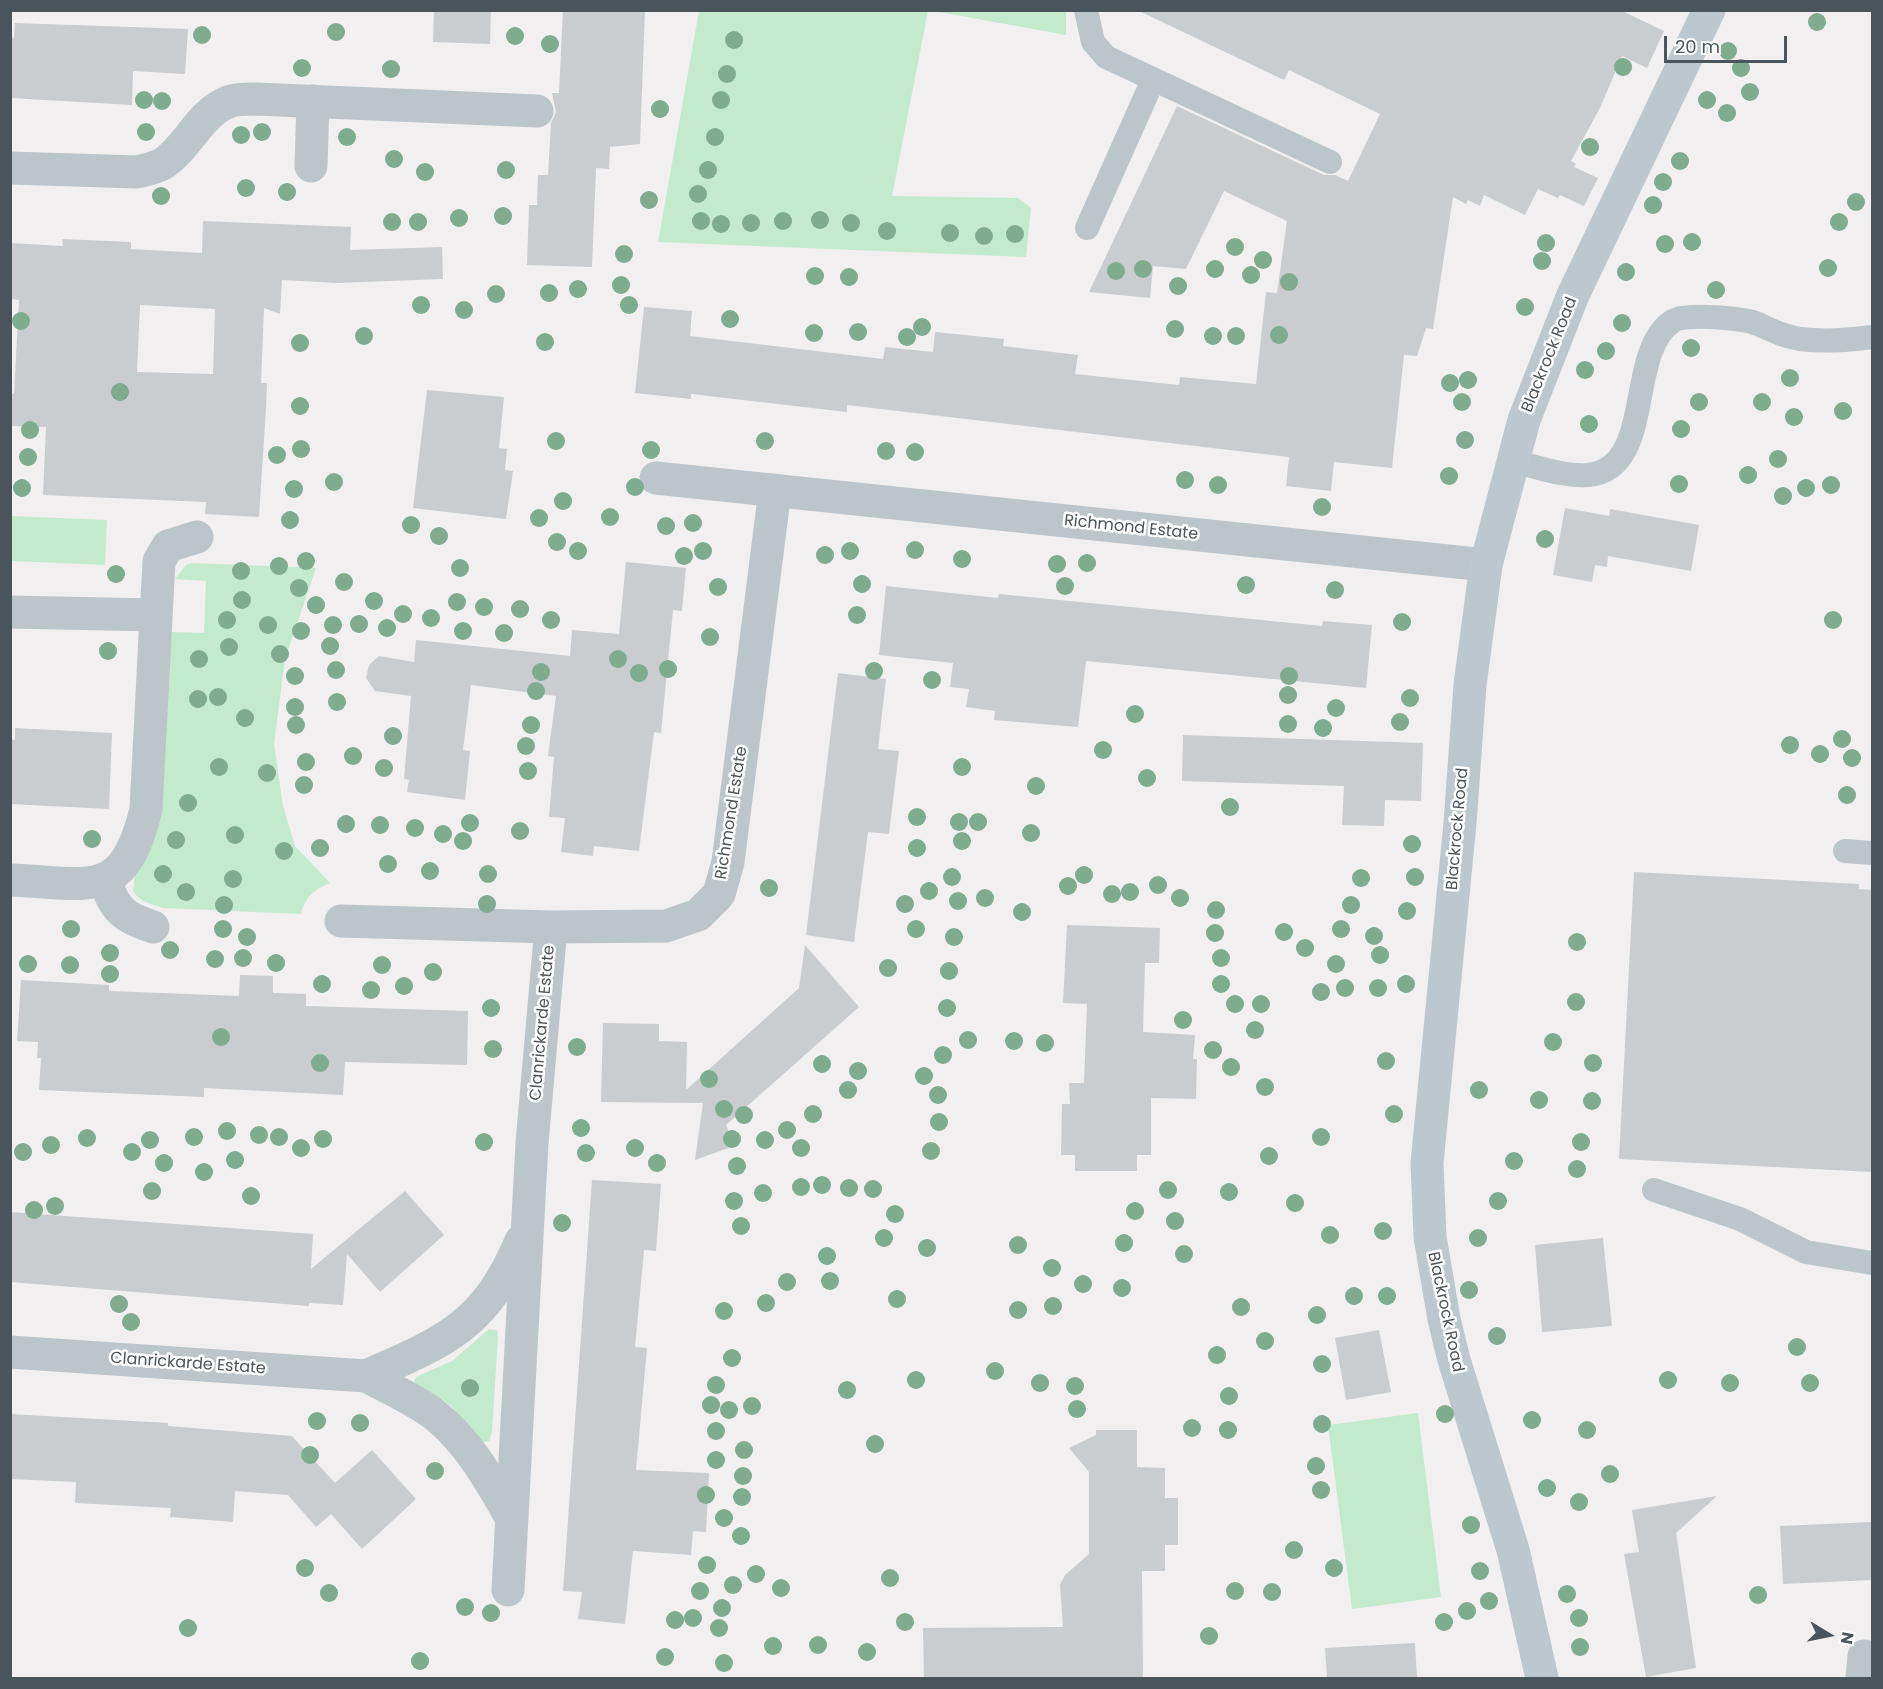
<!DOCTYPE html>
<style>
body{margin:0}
#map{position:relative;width:1883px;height:1689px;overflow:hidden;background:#f1eff0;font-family:Poppins,sans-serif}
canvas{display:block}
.frame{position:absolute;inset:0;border:12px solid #49555a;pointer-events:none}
.north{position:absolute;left:1799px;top:1605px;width:60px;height:60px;-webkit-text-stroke:4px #fff;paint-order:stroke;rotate:100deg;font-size:16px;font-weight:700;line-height:24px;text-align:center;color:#49555a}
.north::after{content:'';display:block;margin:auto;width:21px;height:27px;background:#49555a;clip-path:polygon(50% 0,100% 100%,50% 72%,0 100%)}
.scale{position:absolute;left:1664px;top:36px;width:123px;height:27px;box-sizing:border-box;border:3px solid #49555a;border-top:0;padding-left:8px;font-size:18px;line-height:21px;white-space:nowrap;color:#49555a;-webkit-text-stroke:4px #fff;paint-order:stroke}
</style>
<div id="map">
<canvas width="1883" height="1689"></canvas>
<div class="frame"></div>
<div class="north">N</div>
<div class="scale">20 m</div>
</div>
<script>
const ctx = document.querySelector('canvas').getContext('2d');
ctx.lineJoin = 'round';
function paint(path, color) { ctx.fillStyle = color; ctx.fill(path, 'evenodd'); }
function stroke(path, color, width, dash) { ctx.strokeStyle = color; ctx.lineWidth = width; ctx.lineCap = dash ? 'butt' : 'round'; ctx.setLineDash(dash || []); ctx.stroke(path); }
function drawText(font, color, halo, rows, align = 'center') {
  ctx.font = font + ' Poppins,sans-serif'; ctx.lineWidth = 5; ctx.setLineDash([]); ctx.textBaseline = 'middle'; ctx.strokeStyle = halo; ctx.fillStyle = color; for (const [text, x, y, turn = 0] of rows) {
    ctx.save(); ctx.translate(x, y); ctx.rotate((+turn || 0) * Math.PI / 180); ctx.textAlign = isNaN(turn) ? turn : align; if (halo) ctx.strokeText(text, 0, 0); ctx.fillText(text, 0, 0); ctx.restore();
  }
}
paint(new Path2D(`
 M699,11H928L892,196L1018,198L1031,208L1026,257L658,242Z
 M934,11H1066V35Z
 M11,516L107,520L105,565L11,561Z
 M191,563L316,568L285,659L274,744L283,806L295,846L330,883C313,890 306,896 301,914L163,908C151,904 140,902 133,891L135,875L162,808L171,632L204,633L206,581L175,579L186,565Z
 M489,1329L497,1330L498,1337L492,1432L489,1441L482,1443C468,1430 461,1413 445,1401C435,1394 419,1392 414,1381L416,1377L452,1361Z
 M1418,1413L1441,1597L1352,1609L1328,1425Z`), '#c3eacc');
paint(new Path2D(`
 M434,10H491L490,44L433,42Z
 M563,10H645L640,144L610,147L609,169L596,168L592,267L527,265L529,205H537L538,175H548L551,123L556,112L552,93H559Z
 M1137,10H1620L1664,31L1647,68L1622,56L1600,108L1571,161L1576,164L1574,167L1598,178L1584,206L1560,195L1558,198L1538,189L1525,215L1484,195L1480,206L1468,200L1466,204L1453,197L1433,329L1426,328L1417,356L1404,355L1392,468L1334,462L1331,491L1286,486L1289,457L847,405V412L691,394V399L635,393L644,307L692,311L690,336L883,359L885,347L933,352L935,332L1004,339L1003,346L1078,355L1075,374L1179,385L1180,377L1256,384L1266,292L1277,293L1287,221L1224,191L1186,269L1153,266L1150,298L1089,292L1177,106L1324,175H1335L1348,181L1380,114L1289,70L1284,80Z
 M15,23L188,29L185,74L133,71L132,105L10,98V37L14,38Z
 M203,221L351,227L350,250L442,247L443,279L337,283L282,280L280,314L264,308L261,383H267L266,408L259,517L205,514L206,502L43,495L46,427L10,426V393L14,394L19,300L10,299V243L63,246L62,239L131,242V249L202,253ZM140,305L215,309L213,374L137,372Z
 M427,390L504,397L499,448L507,449L505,470L513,471L506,519L413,508Z
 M1565,508L1609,516L1610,509L1699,525L1691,571L1608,556L1607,567L1595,565L1592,582L1553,575Z
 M626,562L686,568L682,611L673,610L661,733L654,732L639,851L594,846L593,856L561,852L565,818L549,817L554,757L548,756L556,696L471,685L463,750L470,751L465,800L407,792L409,780L404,779L411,696L375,691L366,678L369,665L379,656L414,662L416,640L570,656L572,630L619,634Z
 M886,586L998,598L999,594L1322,626L1323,621L1372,625L1366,688L1086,661L1078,727L994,720L995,711L966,707L969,689L950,687L953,663L879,655Z
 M838,673L886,679L878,749L899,751L889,834L868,832L854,942L806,935Z
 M15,728L112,733L109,809L10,804V739L15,740Z
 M1183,735L1423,743L1421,801L1385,800L1384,826L1342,825L1344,786L1182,781Z
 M1634,872L1859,884V889L1872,890V1172L1619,1159Z
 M1067,925L1160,928L1159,963H1145L1143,1032L1195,1035L1193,1059H1197L1196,1099L1151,1098V1155H1137V1171H1075V1155H1061L1062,1104H1070L1069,1083H1084L1087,1004L1063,1003Z
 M805,945L859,1007L726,1125L734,1146L695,1160L703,1103L601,1102L603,1023L659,1024V1041L687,1042L686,1090L799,988Z
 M240,975L273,976V993L306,994V1006L468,1011L467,1065L345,1062L343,1095L204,1088V1097L39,1090L41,1058H37L38,1042L17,1041L21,980L109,985V991L239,996Z
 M592,1180L661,1184L656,1251L644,1250L635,1347L647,1348L636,1470L709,1473L706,1532L693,1531L691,1555L633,1551L625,1624L578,1619L582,1592L563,1591Z
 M405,1191L444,1235L380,1292L347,1254L343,1305L309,1303V1306L10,1282V1212L313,1234L311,1269Z
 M1603,1238L1612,1326L1542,1332L1535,1245Z
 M1379,1330L1391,1392L1346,1400L1335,1338Z
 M10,1414L168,1423V1426L292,1436L335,1483L372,1450L416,1499L362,1549L331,1514L316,1527L288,1495L235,1491L233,1522L170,1517L171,1508L75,1503L76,1482L10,1479Z
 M1096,1430H1137V1467L1165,1468V1498H1178V1545H1165V1571H1142L1143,1678H924L923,1628L1063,1627L1060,1585L1065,1575L1089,1554V1472L1069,1448L1096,1435Z
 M1717,1496L1676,1533L1696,1668L1646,1677L1624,1554L1639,1552L1632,1510Z
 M1872,1522V1580L1783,1584L1780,1526Z
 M1415,1643L1417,1678H1327L1325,1648Z`), '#c9cdd0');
stroke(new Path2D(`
 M1086,10L1093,42L1106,57L1330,162
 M1087,228L1153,80
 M1512,461C1535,466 1564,477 1588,475C1656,469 1625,351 1673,321C1684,313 1745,318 1758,324C1773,331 1783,336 1800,339C1823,342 1850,340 1872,337
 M1845,851L1872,853
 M1654,1190L1740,1219L1806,1252L1872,1263`), '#bcc5ca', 24);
stroke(new Path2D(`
 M311,166L313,101
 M10,168L137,172C146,170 156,168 164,163C188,147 199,114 228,102C235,99 247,99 256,99L537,111
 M656,478L1486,565
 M10,612L156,615
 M10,880C90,883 124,902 146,809L159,561L168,546L197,537
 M105,881C116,911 122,916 153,927
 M341,921L551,927L666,926L698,915L719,894L728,862L775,490
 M10,1352L366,1376C389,1388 414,1399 435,1415C469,1442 491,1482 512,1519
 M366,1376C446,1341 485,1326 521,1241
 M508,1590L532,1143L551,927
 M1862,1678L1864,1656`), '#bcc5ca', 33);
stroke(new Path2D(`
 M1542,1678L1513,1550L1454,1360L1444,1319L1430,1237L1427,1163L1460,823L1470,685L1486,565L1524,420L1573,295L1709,10`), '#bdc8ce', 33);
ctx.fillStyle = '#7fab8f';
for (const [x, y] of [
 [1817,22],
 [336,32],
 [202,35],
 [515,36],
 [734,40],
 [550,44],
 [1728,51],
 [1623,67],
 [302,68],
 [1741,68],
 [391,69],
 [727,74],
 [1750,92],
 [144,100],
 [721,100],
 [1707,100],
 [162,101],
 [660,109],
 [1727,113],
 [146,132],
 [262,132],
 [241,135],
 [347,137],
 [715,137],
 [1590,147],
 [394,159],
 [1680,161],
 [506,170],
 [708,170],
 [425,172],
 [1663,182],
 [246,188],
 [287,192],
 [698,194],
 [161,196],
 [649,200],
 [1856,202],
 [1653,205],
 [503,216],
 [459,218],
 [820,220],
 [701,221],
 [783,221],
 [392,222],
 [418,222],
 [1839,222],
 [751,223],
 [851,223],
 [721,224],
 [887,231],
 [950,233],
 [1015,234],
 [984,236],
 [1692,242],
 [1546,243],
 [1665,244],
 [1235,247],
 [624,254],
 [1263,260],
 [1542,261],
 [1828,268],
 [1143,269],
 [1215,269],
 [1116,271],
 [1626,272],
 [1251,275],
 [815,276],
 [849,277],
 [1289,282],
 [621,285],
 [1178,286],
 [578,289],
 [1716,290],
 [549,293],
 [496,294],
 [421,305],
 [629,305],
 [1525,307],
 [464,310],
 [730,319],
 [21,321],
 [1622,323],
 [922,327],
 [1175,329],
 [858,332],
 [814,333],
 [1279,335],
 [364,336],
 [1213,336],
 [1236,336],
 [907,337],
 [545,342],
 [300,343],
 [1691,348],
 [1606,351],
 [1585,370],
 [1790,378],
 [1468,380],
 [1450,383],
 [120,392],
 [1462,402],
 [1699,402],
 [1762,402],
 [300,406],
 [1843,411],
 [1794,417],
 [1589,424],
 [1681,429],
 [30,430],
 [1465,440],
 [556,441],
 [765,441],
 [301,449],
 [651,450],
 [886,451],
 [915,452],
 [277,455],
 [28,457],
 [1778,459],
 [1748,475],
 [1449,476],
 [1185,480],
 [334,482],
 [1679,484],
 [1218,485],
 [1831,485],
 [635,487],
 [22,488],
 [1806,488],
 [294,489],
 [1783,496],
 [563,501],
 [1322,507],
 [610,517],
 [539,518],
 [290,520],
 [693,523],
 [411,525],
 [666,526],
 [439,536],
 [1545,539],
 [557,542],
 [915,550],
 [578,551],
 [703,551],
 [850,551],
 [825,555],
 [684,556],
 [962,559],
 [306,561],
 [1087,563],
 [1057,564],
 [279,566],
 [460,568],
 [241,571],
 [116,574],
 [344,582],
 [862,584],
 [1246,585],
 [1065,586],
 [718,587],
 [299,588],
 [1335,590],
 [242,600],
 [374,601],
 [457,602],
 [316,605],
 [484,607],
 [520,609],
 [403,614],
 [857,615],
 [431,618],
 [227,620],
 [551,620],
 [1833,620],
 [1402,622],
 [359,624],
 [268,625],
 [333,625],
 [387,628],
 [301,631],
 [463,631],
 [504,633],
 [710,637],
 [330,646],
 [229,647],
 [108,651],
 [280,654],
 [199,659],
 [618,659],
 [668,669],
 [336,670],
 [874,671],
 [541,672],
 [639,673],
 [295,676],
 [1289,676],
 [932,680],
 [536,691],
 [1288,695],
 [218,697],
 [1410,698],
 [198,699],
 [337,702],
 [295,707],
 [1336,708],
 [1135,714],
 [245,718],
 [1400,722],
 [1288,724],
 [296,725],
 [531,725],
 [1323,728],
 [393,736],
 [1842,739],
 [1790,745],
 [526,746],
 [1103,750],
 [1820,754],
 [353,756],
 [1852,758],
 [306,762],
 [219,767],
 [962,767],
 [384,768],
 [528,771],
 [267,773],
 [1147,778],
 [304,785],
 [1036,786],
 [1847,795],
 [188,803],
 [1230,807],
 [917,817],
 [959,822],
 [978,822],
 [470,823],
 [346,824],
 [380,825],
 [415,828],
 [520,831],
 [1031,833],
 [443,834],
 [235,835],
 [92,839],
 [176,840],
 [463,841],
 [962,841],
 [1412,844],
 [320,848],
 [917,848],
 [284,851],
 [388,864],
 [430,871],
 [163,874],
 [488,874],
 [1084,875],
 [952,877],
 [1415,877],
 [1361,878],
 [233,879],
 [1158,885],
 [1068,886],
 [769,888],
 [929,891],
 [186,892],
 [1130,892],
 [1112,894],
 [985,898],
 [1180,898],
 [958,901],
 [487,904],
 [905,904],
 [224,905],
 [1351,905],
 [1216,910],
 [1407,911],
 [1022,912],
 [71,929],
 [223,929],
 [916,929],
 [1341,929],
 [1284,932],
 [1215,933],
 [1374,936],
 [247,937],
 [954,937],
 [1577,942],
 [1305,948],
 [170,950],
 [110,953],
 [1380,955],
 [243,958],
 [1221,958],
 [215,959],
 [276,963],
 [28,964],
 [1336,964],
 [70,965],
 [382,965],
 [888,968],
 [949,971],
 [433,972],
 [110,974],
 [322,984],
 [1221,984],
 [1406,984],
 [404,986],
 [1345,988],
 [1378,988],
 [371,990],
 [1321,992],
 [1576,1002],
 [1235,1004],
 [1261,1004],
 [491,1008],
 [947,1008],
 [1183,1020],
 [1255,1030],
 [221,1037],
 [968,1040],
 [1014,1041],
 [1553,1042],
 [1045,1043],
 [577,1047],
 [493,1049],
 [1213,1050],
 [943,1055],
 [1386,1061],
 [320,1063],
 [1593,1063],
 [822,1064],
 [1231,1067],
 [858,1071],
 [924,1076],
 [709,1079],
 [1265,1087],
 [848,1090],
 [1479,1090],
 [938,1095],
 [1539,1100],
 [1592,1101],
 [724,1109],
 [813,1114],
 [1394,1114],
 [744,1115],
 [939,1122],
 [581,1128],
 [787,1130],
 [227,1131],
 [259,1135],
 [194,1137],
 [279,1137],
 [1321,1137],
 [87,1138],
 [323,1139],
 [732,1139],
 [150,1140],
 [765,1140],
 [484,1142],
 [1581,1142],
 [51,1145],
 [301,1148],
 [635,1148],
 [801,1148],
 [931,1151],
 [23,1152],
 [132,1152],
 [586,1153],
 [1269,1156],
 [235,1160],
 [1514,1161],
 [164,1163],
 [657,1163],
 [737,1166],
 [1577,1169],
 [204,1172],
 [822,1185],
 [801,1187],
 [849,1188],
 [873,1189],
 [1168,1190],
 [152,1191],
 [1229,1192],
 [763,1193],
 [251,1196],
 [734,1201],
 [1498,1201],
 [1295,1203],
 [55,1206],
 [34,1210],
 [1135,1211],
 [895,1214],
 [1175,1221],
 [562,1223],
 [741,1226],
 [1383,1231],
 [1330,1235],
 [884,1238],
 [1478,1238],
 [1124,1243],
 [1018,1245],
 [927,1248],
 [1184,1254],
 [827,1256],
 [1052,1268],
 [830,1281],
 [787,1282],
 [1083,1284],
 [1122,1288],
 [1469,1290],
 [1354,1296],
 [1387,1296],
 [897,1299],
 [766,1303],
 [119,1304],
 [1053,1306],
 [1241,1307],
 [1018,1310],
 [724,1311],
 [1317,1315],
 [131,1322],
 [1497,1336],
 [1265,1341],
 [1797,1347],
 [1217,1355],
 [732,1358],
 [1322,1364],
 [995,1371],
 [916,1380],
 [1668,1380],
 [1040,1383],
 [1730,1383],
 [1810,1383],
 [716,1385],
 [1075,1386],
 [470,1388],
 [847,1390],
 [1229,1396],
 [711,1405],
 [752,1406],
 [1077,1409],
 [729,1410],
 [1445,1414],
 [1532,1420],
 [317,1421],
 [360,1423],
 [1322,1424],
 [1192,1428],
 [1228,1430],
 [1587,1430],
 [716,1431],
 [875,1444],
 [744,1450],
 [310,1455],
 [716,1460],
 [1316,1466],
 [435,1471],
 [1610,1474],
 [743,1476],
 [1547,1488],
 [1321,1490],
 [706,1495],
 [742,1497],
 [1579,1502],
 [724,1518],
 [1471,1525],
 [741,1536],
 [1294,1550],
 [707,1565],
 [305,1568],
 [1334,1568],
 [1480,1571],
 [756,1574],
 [890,1578],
 [733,1585],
 [781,1588],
 [700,1591],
 [1235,1591],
 [1272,1592],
 [329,1593],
 [1567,1594],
 [1758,1595],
 [1489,1601],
 [465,1607],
 [722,1608],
 [1467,1611],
 [491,1613],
 [693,1618],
 [1579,1618],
 [675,1620],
 [905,1622],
 [1444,1622],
 [188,1628],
 [719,1628],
 [1209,1636],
 [818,1645],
 [773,1646],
 [1580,1647],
 [867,1652],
 [665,1657],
 [420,1661],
 [724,1663]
]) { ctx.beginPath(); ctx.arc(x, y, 9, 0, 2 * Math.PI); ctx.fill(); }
drawText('16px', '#49555a', '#fff', [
 ["Blackrock Road",1550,355,-68],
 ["Richmond Estate",1131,528,6],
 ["Richmond Estate",732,813,-81],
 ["Blackrock Road",1458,829,-85],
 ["Clanrickarde Estate",543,1023,-85],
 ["Blackrock Road",1445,1312,78],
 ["Clanrickarde Estate",188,1364,4]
]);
</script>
